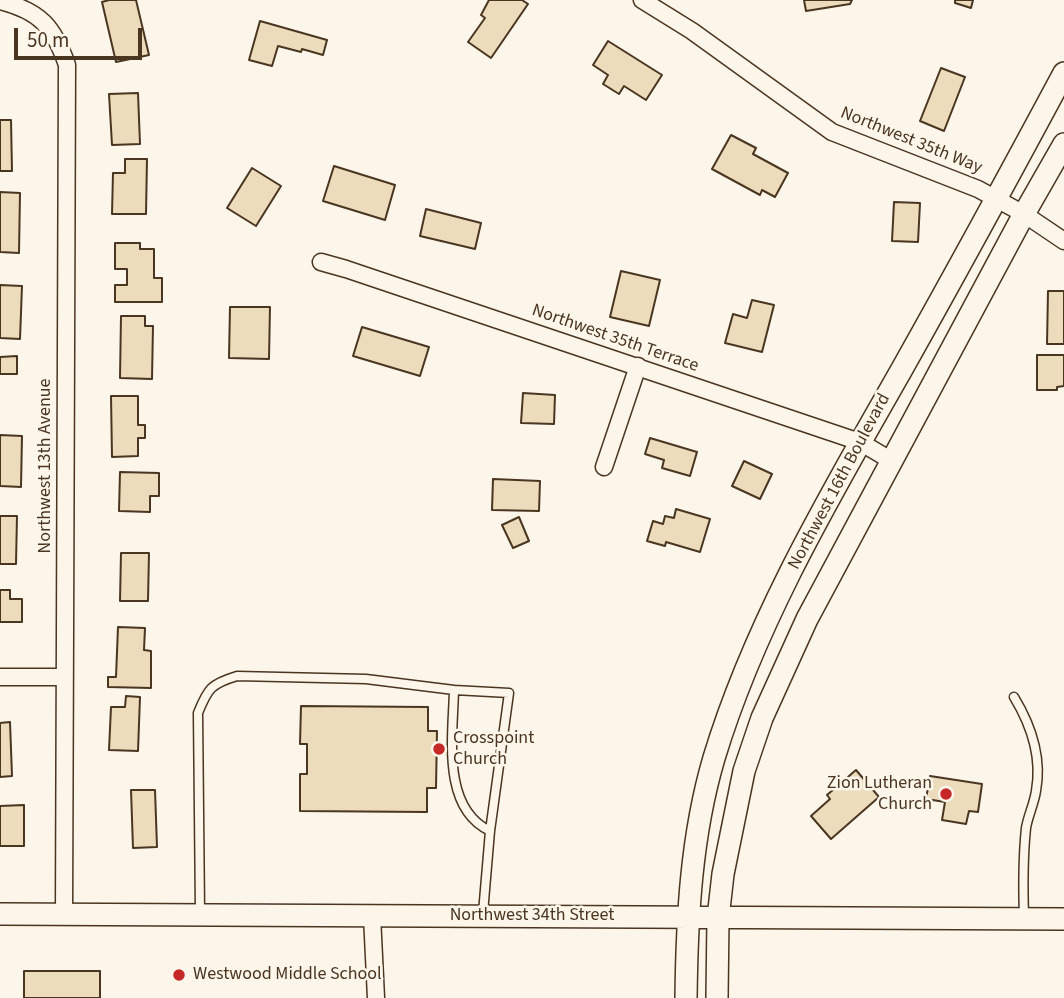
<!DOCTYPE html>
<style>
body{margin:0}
#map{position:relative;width:1064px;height:998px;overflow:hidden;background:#fbf6e9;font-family:"Source Sans 3",sans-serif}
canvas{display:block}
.scale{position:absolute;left:14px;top:28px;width:128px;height:32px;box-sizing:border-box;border:4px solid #4a3520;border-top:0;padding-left:9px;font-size:21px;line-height:24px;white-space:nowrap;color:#4a3520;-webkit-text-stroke:5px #fbf6e9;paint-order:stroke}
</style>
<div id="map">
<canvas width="1064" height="998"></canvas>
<div class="scale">50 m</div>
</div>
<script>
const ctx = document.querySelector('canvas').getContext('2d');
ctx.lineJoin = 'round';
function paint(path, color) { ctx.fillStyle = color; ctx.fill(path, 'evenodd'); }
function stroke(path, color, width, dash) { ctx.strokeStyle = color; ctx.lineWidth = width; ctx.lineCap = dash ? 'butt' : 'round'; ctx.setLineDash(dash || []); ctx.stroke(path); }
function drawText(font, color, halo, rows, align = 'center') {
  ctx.font = font + ' "Source Sans 3",sans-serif'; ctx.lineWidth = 5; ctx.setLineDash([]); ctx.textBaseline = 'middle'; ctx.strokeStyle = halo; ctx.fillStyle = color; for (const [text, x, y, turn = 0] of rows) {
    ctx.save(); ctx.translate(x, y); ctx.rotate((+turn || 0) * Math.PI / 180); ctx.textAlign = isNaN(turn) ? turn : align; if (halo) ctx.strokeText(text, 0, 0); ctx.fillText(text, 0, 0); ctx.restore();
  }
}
const building = new Path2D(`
 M109,0H136L149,55L116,62L102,2Z
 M489,0H522L528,4L491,58L468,42L485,18L481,15Z
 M804,0H852L850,4L806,11Z
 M955,0H973L971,8L955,3Z
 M260,21L327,40L323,55L302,49L301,52L278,46L272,66L249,60Z
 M608,41L662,75L646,100L624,86L619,94L603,84L608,75L593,65Z
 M941,68L965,77L944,131L920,121Z
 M138,93L140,144L112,145L109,94Z
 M0,120H11L12,171H0Z
 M731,135L756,148L753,154L788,173L775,197L762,190L760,195L712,169Z
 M125,159H147L146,214H112L113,173H125Z
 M334,166L395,185L385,220L323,201Z
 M252,168L281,186L256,226L227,208Z
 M0,192L20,193L19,253L0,252Z
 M894,202L920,203L918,242L892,241Z
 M426,209L481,223L475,249L420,236Z
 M115,243H140V249H154V278H162V302H115V285H127V269H115Z
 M621,271L660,280L649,326L610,317Z
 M0,285L22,286L20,339L0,338Z
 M1048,291H1064V344H1047Z
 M752,300L774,305L762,352L725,343L733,314L747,318Z
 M230,307H270L269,359L229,358Z
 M121,316H145V326H153L152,379L120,378Z
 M362,327L429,347L420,376L353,356Z
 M1037,355H1064V386L1057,387V390H1037Z
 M17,356V374H0V357Z
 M523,393L555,395L554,424L521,423Z
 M111,396H138V425H145V438H138V456L112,457Z
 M0,435L22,436L21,487L0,486Z
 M650,438L697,452L690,476L662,468L664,460L645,454Z
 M744,461L772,474L760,499L732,486Z
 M120,472L159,473V496H150V512L119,511Z
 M493,479L540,481L539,511L492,510Z
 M676,509L710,519L700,552L666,542L665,546L647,541L653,521L663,524L665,516L674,518Z
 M0,516H17L16,564H0Z
 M519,517L529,541L513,548L502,525Z
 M121,553H149L148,601H120Z
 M0,590H10V599H22V622H0Z
 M118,627L145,628L144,650L151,651V688L108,687V677H116Z
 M126,696L140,697L138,751L109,750L111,707H125Z
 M301,706L428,707V731H437L436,788H427V812L300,811V774H307V744H300Z
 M10,722L12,776L0,777V723Z
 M856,770L879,797L831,839L811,816L830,799L827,795Z
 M930,776L982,784L978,812L969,811L966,824L942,820L945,802L926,799Z
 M131,790H155L157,847L133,848Z
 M24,805V846H0V806Z
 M24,971H100V998H24Z`);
paint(building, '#ecdcbc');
stroke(building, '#4a3520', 2);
const service = new Path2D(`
 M1014,697C1031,725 1042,758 1036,791C1034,804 1028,816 1026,828C1023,857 1023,887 1024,916
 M200,912L198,713C208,688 211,684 237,676L366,679L454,690
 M483,913L490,831L509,693L454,690C453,735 441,808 490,831`);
const minor = new Path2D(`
 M642,0L692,31L832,132L978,189L1024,214L1064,241
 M0,1C40,11 54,27 67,65L64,914
 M321,262L346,269L845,437L860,442L892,461
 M604,467L638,366
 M0,677H64
 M372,916L376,998`);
const secondary = new Path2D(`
 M0,914L1064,919
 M686,998C687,917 691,836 714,758C755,622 832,492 902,369C957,271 1011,172 1064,73
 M717,998L718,918L723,874L744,771L762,718L807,619L1024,214L1064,144`);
stroke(service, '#4a3520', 11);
stroke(minor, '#4a3520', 19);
stroke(secondary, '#4a3520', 24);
stroke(service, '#fbf6e9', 8);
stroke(minor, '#fbf6e9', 16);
stroke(secondary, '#fbf6e9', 21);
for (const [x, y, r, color] of [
 [439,749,7,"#c62828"],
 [946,794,7,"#c62828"],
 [179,975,7,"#c62828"]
]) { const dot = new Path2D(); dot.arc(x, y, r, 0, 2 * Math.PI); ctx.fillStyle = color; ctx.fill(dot); stroke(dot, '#fbf6e9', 2.5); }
drawText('18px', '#4a3520', '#fbf6e9', [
 ["Northwest 35th Way",911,141,22],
 ["Northwest 35th Terrace",615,339,19],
 ["Northwest 13th Avenue",46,466,-90],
 ["Northwest 16th Boulevard",840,482,-62],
 ["Northwest 34th Street",532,916]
]);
drawText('18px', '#4a3520', '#fbf6e9', [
 ["Crosspoint",453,739],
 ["Church",453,760],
 ["Zion Lutheran",932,784,"right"],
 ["Church",932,805,"right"],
 ["Westwood Middle School",193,975]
], 'left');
</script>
